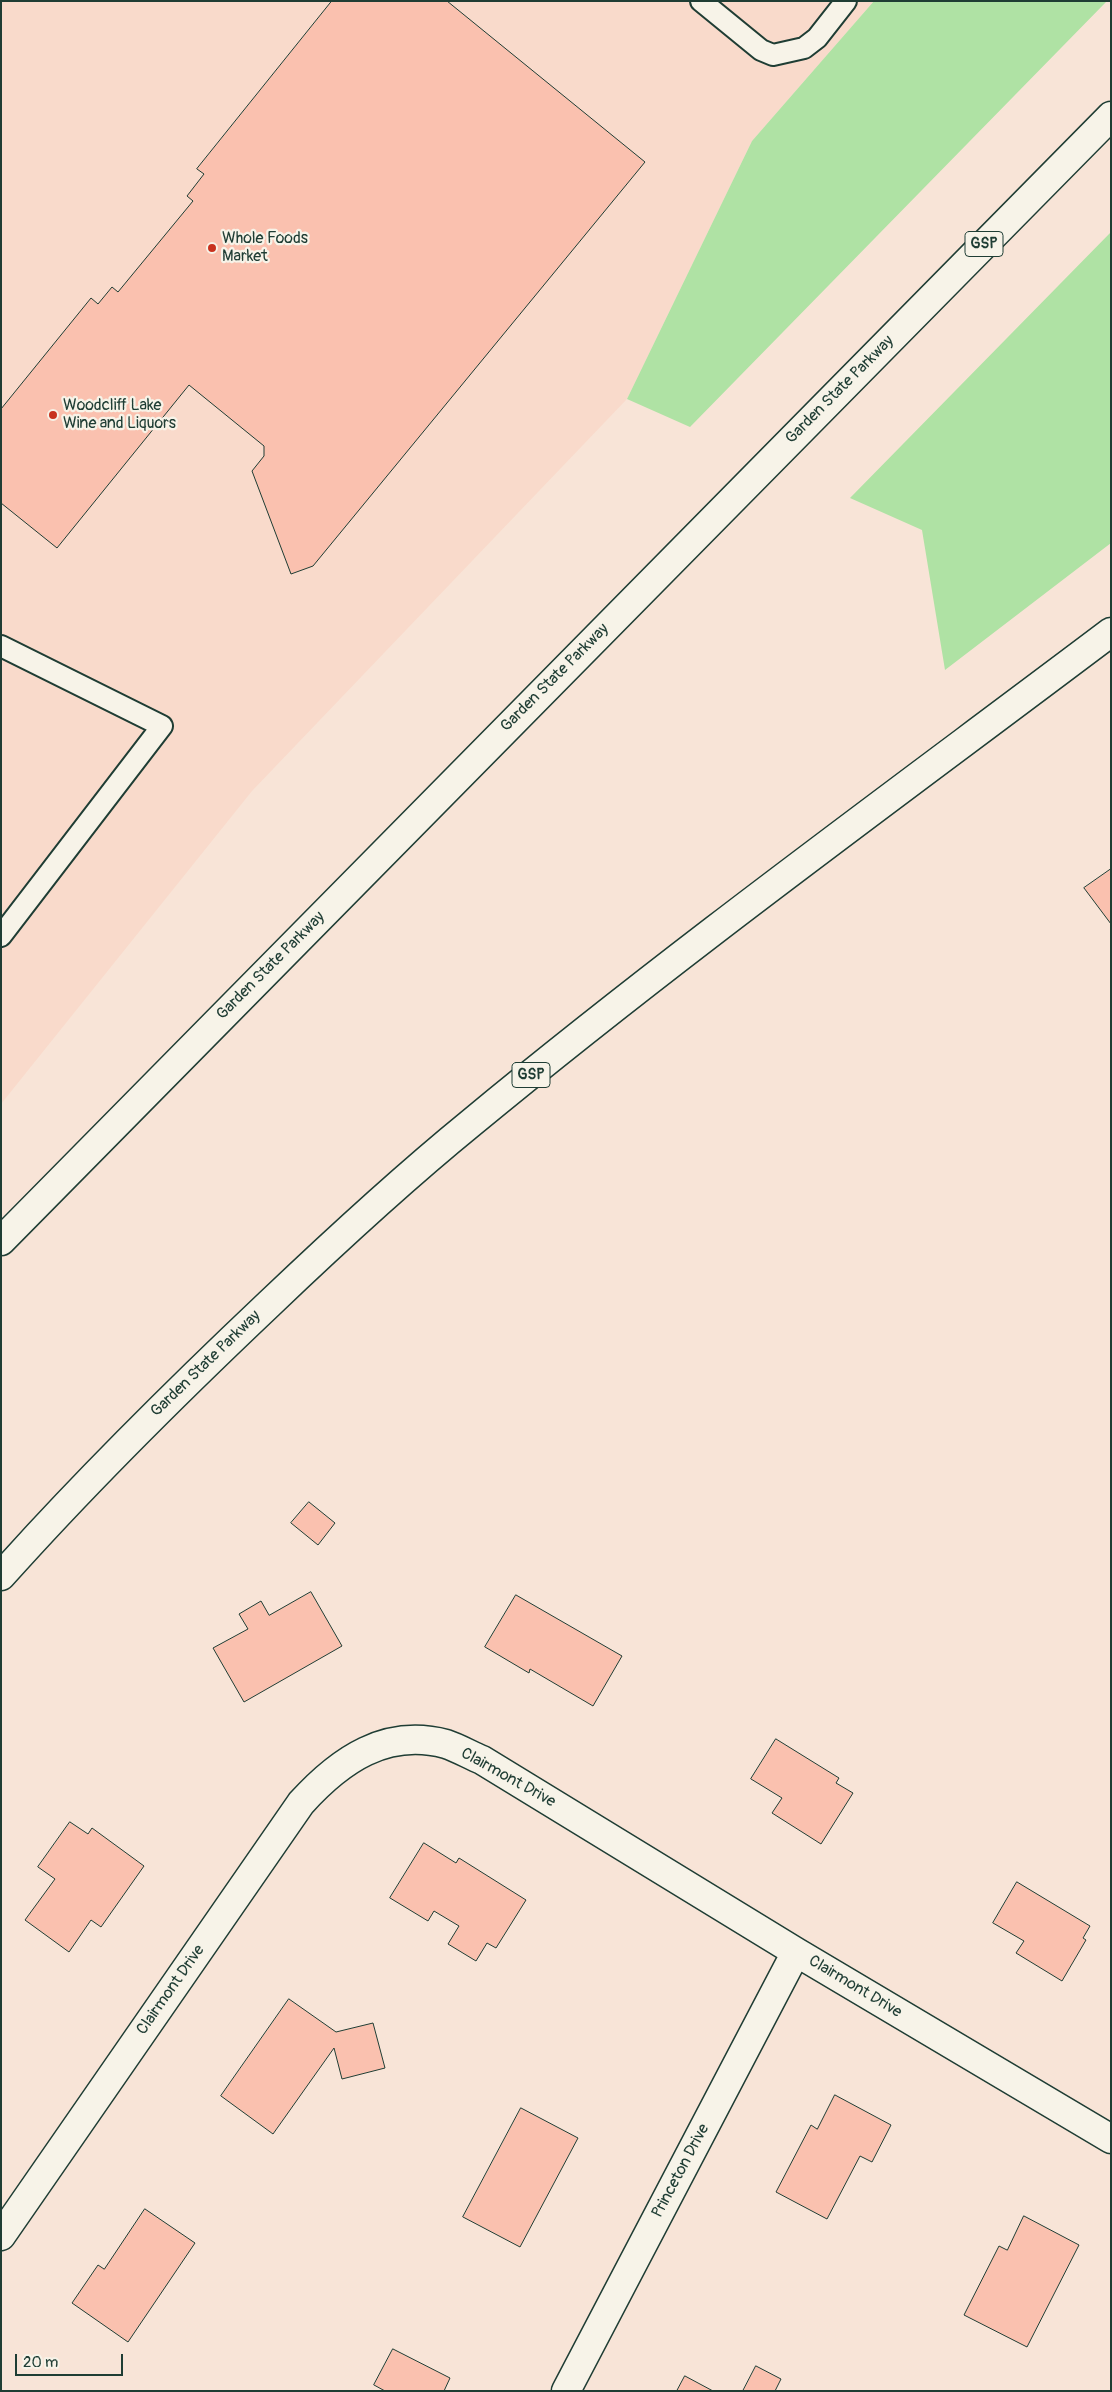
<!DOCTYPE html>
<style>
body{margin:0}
#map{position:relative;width:1112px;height:2392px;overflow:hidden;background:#f8e4d7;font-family:Pangolin,sans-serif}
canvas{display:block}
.frame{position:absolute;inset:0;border:2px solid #1f3d34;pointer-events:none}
.scale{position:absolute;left:15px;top:2354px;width:108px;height:22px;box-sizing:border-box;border:2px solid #1f3d34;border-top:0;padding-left:6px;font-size:15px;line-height:18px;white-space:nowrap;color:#1f3d34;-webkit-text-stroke:4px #f7f3e8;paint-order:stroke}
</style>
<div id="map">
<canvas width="1112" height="2392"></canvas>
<div class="frame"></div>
<div class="scale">20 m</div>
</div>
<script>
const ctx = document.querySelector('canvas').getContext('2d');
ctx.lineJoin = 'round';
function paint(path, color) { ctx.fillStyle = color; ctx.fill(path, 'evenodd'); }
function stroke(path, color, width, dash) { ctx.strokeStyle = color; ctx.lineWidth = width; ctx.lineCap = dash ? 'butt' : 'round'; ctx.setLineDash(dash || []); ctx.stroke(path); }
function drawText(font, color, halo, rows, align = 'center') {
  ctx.font = font + ' Pangolin,sans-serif'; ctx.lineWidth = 4.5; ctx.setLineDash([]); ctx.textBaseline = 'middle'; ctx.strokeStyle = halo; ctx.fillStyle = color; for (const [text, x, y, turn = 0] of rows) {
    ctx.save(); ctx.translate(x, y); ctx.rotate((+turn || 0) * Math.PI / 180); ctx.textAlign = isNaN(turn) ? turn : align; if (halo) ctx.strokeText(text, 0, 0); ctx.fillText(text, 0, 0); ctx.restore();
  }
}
paint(new Path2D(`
 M1,1H874L752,141L627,399L252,791L1,1104Z`), '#f9dacb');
paint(new Path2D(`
 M874,1H1107L690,427L627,399L752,141Z
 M1111,232V543L945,670L922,530L850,498Z`), '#afe2a4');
const building = new Path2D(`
 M332,1H447L645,162L313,566L291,574L252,471L264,456V446L189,385L57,548L1,503V409L91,298L98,304L112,287L118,292L193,201L187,196L204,174L197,169Z
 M1111,869V924L1084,888Z
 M309,1502L335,1523L318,1545L291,1523Z
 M311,1592L342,1646L244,1702L213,1648L248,1629L239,1614L261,1601L269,1615Z
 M516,1595L622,1656L593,1706L530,1669L529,1673L485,1647Z
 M776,1739L839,1778L836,1783L853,1793L821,1844L772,1813L782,1798L751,1779Z
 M70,1822L88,1834L92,1828L144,1866L101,1927L91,1920L69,1952L25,1920L55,1879L38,1867Z
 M424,1843L456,1863L459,1858L526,1900L496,1948L487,1943L476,1961L448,1944L459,1926L434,1911L428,1921L390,1898Z
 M1017,1882L1090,1926L1083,1938L1086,1940L1062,1981L1016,1953L1024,1941L993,1923Z
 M289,1999L336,2032L373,2023L385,2068L342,2079L334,2048L273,2134L221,2096Z
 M835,2095L891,2125L872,2162L860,2156L827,2219L776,2192L811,2125L817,2129Z
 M521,2108L578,2138L520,2247L463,2217Z
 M145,2209L195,2243L128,2342L72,2303L98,2265L104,2269Z
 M1024,2216L1079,2245L1027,2347L964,2315L999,2246L1007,2250Z
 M393,2349L450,2378L444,2391H385L374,2385Z
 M756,2366L781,2379L775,2391H743Z
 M685,2376L713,2391H677Z`);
paint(building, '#fac1af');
stroke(building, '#1f3d34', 1);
const lane = new Path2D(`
 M701,1L761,50L773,55L804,48L817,38L846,1
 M1,646L162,726L1,936`);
const street = new Path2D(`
 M1,2236L301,1803C340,1760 386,1728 446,1744C458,1748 470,1755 482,1760L796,1952L1111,2139
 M566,2391L796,1952`);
const highway = new Path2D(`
 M1,1241L1111,116
 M1,1576C86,1481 176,1392 269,1304C334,1242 401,1180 471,1123C678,952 896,794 1111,632`);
stroke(lane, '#1f3d34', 24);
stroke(street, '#1f3d34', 31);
stroke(highway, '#1f3d34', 31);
stroke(lane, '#f7f3e8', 20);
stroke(street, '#f7f3e8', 28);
stroke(highway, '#f7f3e8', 28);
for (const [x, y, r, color] of [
 [212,248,5,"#c8321e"],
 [53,415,5,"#c8321e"]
]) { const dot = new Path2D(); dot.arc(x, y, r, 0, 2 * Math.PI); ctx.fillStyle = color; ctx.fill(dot); stroke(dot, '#f7f3e8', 2); }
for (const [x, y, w] of [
 [984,244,38],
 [531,1075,38]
]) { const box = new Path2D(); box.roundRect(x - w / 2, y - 12.5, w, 25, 4); ctx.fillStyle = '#f7f3e8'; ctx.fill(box); stroke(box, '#1f3d34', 1); }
drawText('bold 15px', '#1f3d34', null, [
 ["GSP",984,244],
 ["GSP",531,1075]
]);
drawText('16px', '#1f3d34', '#f7f3e8', [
 ["Whole Foods",222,239],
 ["Market",222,257],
 ["Woodcliff Lake",63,406],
 ["Wine and Liquors",63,424]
], 'left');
drawText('16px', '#1f3d34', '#f7f3e8', [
 ["Garden State Parkway",840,390,-45],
 ["Garden State Parkway",555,678,-45],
 ["Garden State Parkway",271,966,-45],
 ["Garden State Parkway",206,1364,-44],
 ["Clairmont Drive",508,1778,29],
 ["Clairmont Drive",855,1987,31],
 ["Clairmont Drive",171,1990,-55],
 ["Princeton Drive",681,2171,-62]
]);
</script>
